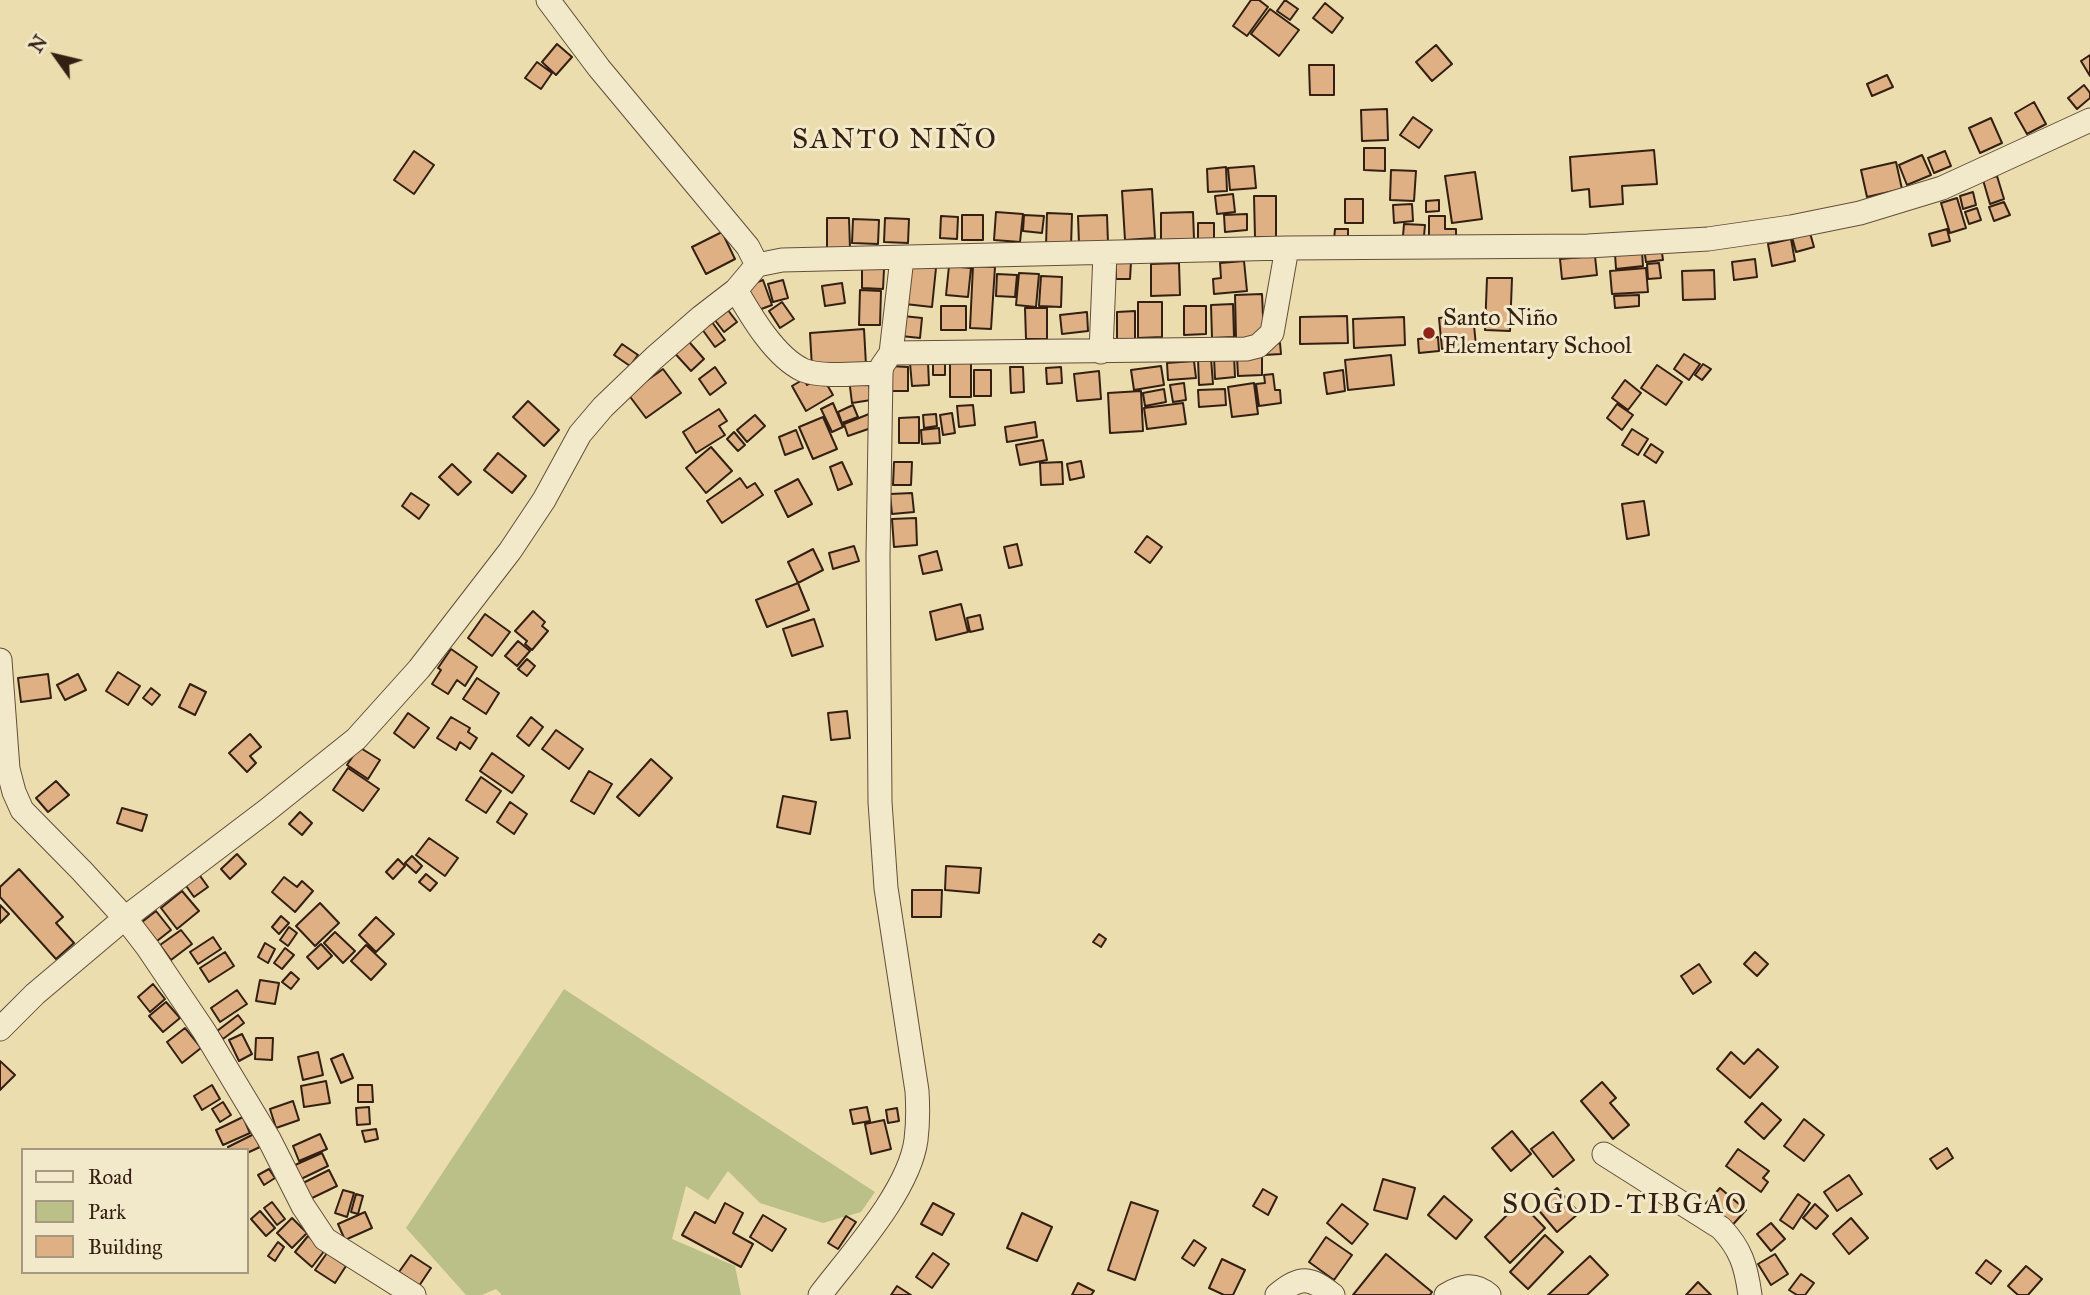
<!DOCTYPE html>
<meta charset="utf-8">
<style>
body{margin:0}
#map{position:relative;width:2090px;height:1295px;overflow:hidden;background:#ebddae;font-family:"IM FELL Great Primer",serif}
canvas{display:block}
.legend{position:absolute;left:21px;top:1148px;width:228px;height:126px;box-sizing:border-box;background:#f2e9ca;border:2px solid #a69981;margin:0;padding:9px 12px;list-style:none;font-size:21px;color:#342013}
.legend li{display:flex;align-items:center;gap:14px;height:35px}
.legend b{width:35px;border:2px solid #a69981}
.north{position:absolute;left:21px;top:21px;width:70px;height:70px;-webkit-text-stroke:5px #f2e9ca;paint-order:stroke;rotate:304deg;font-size:19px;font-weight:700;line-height:28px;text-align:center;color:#342013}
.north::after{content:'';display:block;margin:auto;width:24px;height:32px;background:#342013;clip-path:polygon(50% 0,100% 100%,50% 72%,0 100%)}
</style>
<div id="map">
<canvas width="2090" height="1295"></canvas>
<ul class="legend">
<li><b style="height:9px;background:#f2e9ca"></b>Road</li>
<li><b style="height:19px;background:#bbc088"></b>Park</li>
<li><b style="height:19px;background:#dfb084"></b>Building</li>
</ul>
<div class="north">N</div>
</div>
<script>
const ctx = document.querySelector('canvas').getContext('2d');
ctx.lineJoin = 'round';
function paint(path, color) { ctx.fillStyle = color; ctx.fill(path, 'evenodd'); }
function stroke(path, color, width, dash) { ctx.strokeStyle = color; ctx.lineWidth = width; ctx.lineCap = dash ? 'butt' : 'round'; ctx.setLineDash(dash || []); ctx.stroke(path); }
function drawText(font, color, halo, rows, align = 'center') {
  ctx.font = font + ' "IM FELL Great Primer",serif'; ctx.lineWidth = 6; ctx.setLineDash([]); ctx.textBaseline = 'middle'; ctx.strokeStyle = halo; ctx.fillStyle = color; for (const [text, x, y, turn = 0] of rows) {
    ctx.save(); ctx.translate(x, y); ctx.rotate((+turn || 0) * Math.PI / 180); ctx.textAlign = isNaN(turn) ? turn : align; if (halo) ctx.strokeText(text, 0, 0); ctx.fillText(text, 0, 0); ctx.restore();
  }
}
paint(new Path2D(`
 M564,989L875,1192L861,1212L823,1223L760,1203L728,1171L708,1200L686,1186L672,1239L735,1266L741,1295H502L496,1289L482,1295H466L406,1228Z`), '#bbc088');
const building = new Path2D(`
 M1251,0H1259L1268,7L1247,36L1233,26Z
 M1285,0L1298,9L1290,20L1277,11Z
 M1325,3L1343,18L1332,33L1313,18Z
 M1270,9L1299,30L1279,56L1251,34Z
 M557,44L572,57L556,75L542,62Z
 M1436,45L1452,64L1432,81L1416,62Z
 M2090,55V76L2081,61Z
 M537,62L552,73L541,89L525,78Z
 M1309,65H1334V95H1310Z
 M1887,75L1893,87L1872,96L1867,84Z
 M2084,85L2090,93V98L2077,109L2068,98Z
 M2034,102L2046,124L2027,134L2015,113Z
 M1387,109L1388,140L1362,141L1361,110Z
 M1413,117L1432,130L1419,148L1400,135Z
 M1991,118L2002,143L1980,153L1969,128Z
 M1364,148H1385V171L1364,170Z
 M1654,150L1657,184L1622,186L1623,204L1590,207L1589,189L1572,191L1570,157Z
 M414,151L434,165L414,194L394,180Z
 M1945,151L1951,166L1934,173L1928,158Z
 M1922,155L1931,175L1907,185L1899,165Z
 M1896,162L1902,189L1867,197L1861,170Z
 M1254,166L1256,188L1230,190L1228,168Z
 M1226,167L1227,191L1208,192L1207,169Z
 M1391,170L1416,171L1414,201L1390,200Z
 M1475,172L1482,219L1452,223L1445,176Z
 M1997,176L2004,199L1990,204L1983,180Z
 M1152,189L1155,238L1125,240L1122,191Z
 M1973,192L1976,205L1963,209L1960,196Z
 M1233,194L1235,212L1217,214L1215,196Z
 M1254,196H1276V237H1255Z
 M1957,198L1966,228L1950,233L1941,203Z
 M1345,199H1363V223H1345Z
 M1439,200V211L1426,212V201Z
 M2004,202L2010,215L1994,221L1989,207Z
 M1412,204L1413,221L1394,223L1393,205Z
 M1977,208L1981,220L1969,224L1965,212Z
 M996,212L1023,214L1020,242L994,240Z
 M1193,212L1194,239L1161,240V213Z
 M1047,213L1072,214L1071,247L1046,246Z
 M1247,214V230L1225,232L1224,215Z
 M962,215H983V240H962Z
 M1024,215L1044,216L1042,233L1023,231Z
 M1107,215L1108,243L1079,244L1078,216Z
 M941,216L958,217L957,239L940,238Z
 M1429,216H1445V229H1456V237H1429Z
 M827,218H849L850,248H827Z
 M885,218L909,219L908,243L884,242Z
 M853,219L879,220L878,244L852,243Z
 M1198,223H1214V239L1198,240Z
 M1404,224L1425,225L1424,236H1403Z
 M1335,229H1348V241L1334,240Z
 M1947,229L1950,241L1932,246L1929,234Z
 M722,232L735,259L706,274L692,247Z
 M1810,233L1814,247L1796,252L1792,237Z
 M1791,239L1795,261L1772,266L1768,244Z
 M1661,246L1663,260L1646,262L1644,248Z
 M1642,252L1643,266L1616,269L1615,254Z
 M1595,256L1597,275L1562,279L1560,259Z
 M1755,259L1757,277L1734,280L1732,262Z
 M1244,261L1247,291L1214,294L1213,279L1221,278L1220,263Z
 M1116,262H1131L1130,279H1116Z
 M1179,263L1180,295L1151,296V264Z
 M1659,263L1661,278L1648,279L1647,264Z
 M908,265L936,268L932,307L905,304Z
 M949,266L971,268L968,297L946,295Z
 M973,266L995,267L991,329L970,328Z
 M862,268L884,269L883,289L862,288Z
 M1646,268L1648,292L1612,294L1610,271Z
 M1714,270L1715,299L1683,300L1682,271Z
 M1019,273L1039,274L1036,307L1016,305Z
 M997,274L1017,275L1015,297L996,296Z
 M1041,276L1062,277L1061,307L1039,306Z
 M1487,278H1512L1510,331L1485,330Z
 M763,280L772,305L756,311L747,286Z
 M783,280L788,298L773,302L768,284Z
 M842,283L845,303L825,306L822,286Z
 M860,290L881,291L880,325H859Z
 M1262,294L1264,338L1236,339L1235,295Z
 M1639,295V306L1615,308L1614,296Z
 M782,302L794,319L780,328L769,311Z
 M1138,302H1162V337L1138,338Z
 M1233,304L1234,337L1212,338L1211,305Z
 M724,305L737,322L724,332L711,315Z
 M941,306H966V330H941Z
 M1184,306H1206V334L1184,335Z
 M1025,308H1047V339H1026Z
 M1135,311V339H1117V312Z
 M1087,312L1088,331L1062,334L1060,315Z
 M1473,315L1476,346L1442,349L1439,318Z
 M903,316L922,318L920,338L901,336Z
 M1347,316L1348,343L1300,344V317Z
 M1404,317L1405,345L1354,348L1353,319Z
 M709,318L725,340L715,347L699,325Z
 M864,329L866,365L812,368L810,333Z
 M684,336L704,359L691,371L670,348Z
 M1438,337L1439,351L1419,353L1418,339Z
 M1280,343L1281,354L1264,355L1263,345Z
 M622,344L638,355L630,366L614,355Z
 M1684,354L1700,364L1689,380L1674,369Z
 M1234,355L1235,377L1215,379L1214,357Z
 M1391,355L1394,385L1348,390L1345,360Z
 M933,356H945V375H933Z
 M1237,357H1262V375L1238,376Z
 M1211,358L1213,384L1199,385L1198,359Z
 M950,361H971V397H950Z
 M1194,361L1196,378L1168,380L1167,363Z
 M928,362L929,385L912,386L910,363Z
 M1703,364L1711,369L1702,380L1695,375Z
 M1657,365L1682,382L1666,405L1641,388Z
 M890,366L908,367V391H889Z
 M1161,366L1164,385L1134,390L1131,370Z
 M715,367L726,383L710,395L699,379Z
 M1010,367H1023L1024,392L1011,393Z
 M1061,367L1062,383L1047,384L1046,368Z
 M663,369L681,393L646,418L628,394Z
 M974,370H991V396H974Z
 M1343,370L1345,391L1327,394L1324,373Z
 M1099,371L1101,399L1077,401L1074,374Z
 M1273,374L1275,390H1280L1281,403L1259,406L1256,384L1265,383L1264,375Z
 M822,376L833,395L806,411L792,386L804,379L807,385Z
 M868,376L871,400L852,403L849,379Z
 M1625,380L1641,393L1628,410L1612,398Z
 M1184,383L1186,400L1173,402L1170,385Z
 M1254,383L1258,414L1232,417L1228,387Z
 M1164,389L1166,402L1145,406L1143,393Z
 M1225,389L1226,405L1199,407L1198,390Z
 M1141,391L1143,431L1110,433L1108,393Z
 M528,401L559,430L544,446L513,417Z
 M833,403L843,427L832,432L821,409Z
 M1183,403L1186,424L1147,429L1144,408Z
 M1617,404L1633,415L1622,430L1607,418Z
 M853,405L858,417L842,423L838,412Z
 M973,405L975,425L959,427L957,406Z
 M719,409L727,421L719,426L725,435L696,453L683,432Z
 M952,413L955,433L943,435L940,415Z
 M869,414L874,427L848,436L844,424Z
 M936,414L937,426L924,428L923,415Z
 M755,415L765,426L747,442L737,430Z
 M823,417L837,449L813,459L799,427Z
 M919,417V443H899V418Z
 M1035,422L1037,437L1007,442L1005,427Z
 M939,428L940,443L922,444L921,430Z
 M1632,429L1648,439L1638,455L1622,445Z
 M796,430L803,448L785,455L779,437Z
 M734,432L745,445L738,451L727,439Z
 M1043,440L1047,460L1020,465L1016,445Z
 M1651,444L1663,452L1656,463L1644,455Z
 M711,447L732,471L706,493L686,468Z
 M498,453L526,476L512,493L484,470Z
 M1081,461L1084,477L1070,480L1067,464Z
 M842,462L852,484L838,490L830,467Z
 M894,462H912L911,485H893Z
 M1062,462L1063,484L1041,485L1040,463Z
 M452,464L471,482L458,495L439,477Z
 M740,478L747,488L755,483L763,495L722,523L707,501Z
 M798,479L812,504L788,517L775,491Z
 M411,493L429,505L419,519L402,506Z
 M912,493L914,512L892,514L890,494Z
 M1644,501L1649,535L1627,539L1622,504Z
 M916,518L917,545L894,547L892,519Z
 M1147,536L1162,547L1150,563L1135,552Z
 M1017,544L1022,565L1009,568L1004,547Z
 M854,546L859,561L833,569L829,553Z
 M813,549L823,570L798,583L788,562Z
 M937,551L942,570L923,574L919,556Z
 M798,583L809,610L767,627L756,600Z
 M961,604L968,632L936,640L930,612Z
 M533,611L545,622L542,626L548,631L532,650L525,644L527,641L515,631Z
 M485,614L510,632L492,656L468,638Z
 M980,615L983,629L970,632L967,618Z
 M814,619L823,646L792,656L783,629Z
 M518,641L530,651L517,666L505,656Z
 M451,649L477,667L465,686L457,680L448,694L432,684L441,670L438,668Z
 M527,659L535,666L527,676L518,669Z
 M118,672L140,686L128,705L106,691Z
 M48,674L51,698L21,702L18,678Z
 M78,674L86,690L65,700L57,685Z
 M477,678L499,693L486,714L463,699Z
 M190,684L206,692L195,715L179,707Z
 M151,688L160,695L152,705L143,698Z
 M847,711L850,738L831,740L828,713Z
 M408,713L429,728L414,748L394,733Z
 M451,717L470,728L468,732L477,738L470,749L460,742L456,750L437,738Z
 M531,717L543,727L529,746L517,736Z
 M556,730L583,749L569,769L542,749Z
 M250,734L261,747L250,756L256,763L247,772L229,753Z
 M359,747L380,760L368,779L347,765Z
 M492,753L524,776L512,793L480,771Z
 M651,759L672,778L639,816L617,797Z
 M348,768L379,789L363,811L333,790Z
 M589,771L612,784L594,814L571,801Z
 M481,777L501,791L486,813L466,800Z
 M56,781L69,795L48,812L36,798Z
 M783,796L816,802L810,834L777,827Z
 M510,802L527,814L514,834L497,822Z
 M122,808L147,815L142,831L117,823Z
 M300,812L312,823L302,835L289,824Z
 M429,838L458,858L445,876L416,855Z
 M237,854L246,864L230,879L221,869Z
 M412,856L422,866L416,873L405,863Z
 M398,859L405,866L393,879L386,872Z
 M946,866L981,868L979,893L945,890Z
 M19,869L63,917L56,923L74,943L56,959L0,897V887Z
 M198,873L208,887L194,897L184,883Z
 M426,874L437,883L430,891L419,882Z
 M284,877L297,887L302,881L313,891L295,912L272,892Z
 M912,890H942L941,917H912Z
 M182,891L199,911L177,929L161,908Z
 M320,903L339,923L315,946L296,926Z
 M0,905L9,914L0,923Z
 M156,911L171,930L157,941L142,922Z
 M281,916L289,923L279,934L272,927Z
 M376,917L394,934L376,952L359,935Z
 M289,927L297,933L288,946L280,940Z
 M181,930L192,944L171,960L160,945Z
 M335,932L355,951L343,963L324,943Z
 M1099,934L1106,939L1101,947L1093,942Z
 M213,937L221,949L198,964L190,952Z
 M265,943L275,949L268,963L258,957Z
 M321,944L332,956L318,969L307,957Z
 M366,945L386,964L371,980L351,961Z
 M285,948L294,955L282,969L274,963Z
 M225,952L234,966L209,982L200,968Z
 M1755,952L1768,964L1757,976L1744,964Z
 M1699,964L1711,982L1693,994L1681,976Z
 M291,972L299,979L291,989L282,982Z
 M260,980L279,983L275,1004L256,1001Z
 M153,984L165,999L150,1012L138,997Z
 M237,990L247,1004L220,1022L211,1008Z
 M166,1002L180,1018L163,1032L149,1016Z
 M238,1015L244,1023L223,1039L217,1031Z
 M185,1028L201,1048L182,1063L167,1042Z
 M242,1034L252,1054L239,1061L229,1040Z
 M256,1038H273L272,1060L255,1059Z
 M1758,1049L1778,1067L1750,1098L1717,1069L1731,1052L1744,1064Z
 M318,1052L323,1075L303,1080L298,1057Z
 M343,1054L353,1078L341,1083L331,1059Z
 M0,1061L15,1075L0,1090Z
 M326,1081L330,1103L304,1107L301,1086Z
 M1602,1082L1616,1098L1610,1103L1629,1125L1613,1139L1581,1101Z
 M212,1085L220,1099L202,1110L194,1096Z
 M358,1085H372L373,1102H358Z
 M293,1101L299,1120L276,1128L270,1109Z
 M223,1102L231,1115L220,1122L212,1109Z
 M1762,1103L1781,1120L1764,1139L1745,1122Z
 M369,1107L370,1124L357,1125L356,1108Z
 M867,1107L870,1121L853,1124L850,1110Z
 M897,1108L899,1121L888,1123L886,1110Z
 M243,1117L250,1133L223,1145L216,1130Z
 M1804,1119L1824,1135L1804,1161L1784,1146Z
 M884,1120L891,1149L871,1154L865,1124Z
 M376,1129L378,1139L365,1142L362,1131Z
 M1512,1131L1531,1154L1511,1171L1492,1148Z
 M1553,1132L1574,1160L1553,1177L1531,1149Z
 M254,1134L260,1147L247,1153V1150H229L228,1147Z
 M320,1134L327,1149L299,1161L293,1146Z
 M1947,1148L1953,1158L1937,1169L1930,1159Z
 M1738,1149L1769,1171L1763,1178L1768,1182L1761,1192L1726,1166Z
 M322,1153L328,1166L301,1179L295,1165Z
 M269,1169L275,1178L264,1185L258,1175Z
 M329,1170L337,1186L310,1199L303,1183Z
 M1849,1175L1862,1194L1837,1211L1824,1192Z
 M1383,1179L1415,1188L1407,1219L1374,1210Z
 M1557,1188L1579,1213L1557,1232L1536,1207Z
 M1720,1188L1746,1210L1728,1230L1702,1208Z
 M1263,1189L1277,1197L1268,1215L1253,1206Z
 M343,1190L354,1193L347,1217L335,1213Z
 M356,1194L363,1196L358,1214L351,1212Z
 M1798,1194L1810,1203L1793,1229L1780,1220Z
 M1444,1196L1472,1220L1456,1239L1428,1215Z
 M272,1202L285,1219L277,1225L264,1208Z
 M1131,1202L1158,1211L1135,1280L1108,1270Z
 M1520,1202L1545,1228L1510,1263L1485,1237Z
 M725,1203L743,1213L733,1233L753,1244L741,1267L682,1235L695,1212L715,1223Z
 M933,1203L954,1214L942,1235L921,1224Z
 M1342,1204L1368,1224L1352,1244L1327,1223Z
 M1815,1204L1828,1216L1816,1229L1803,1218Z
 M260,1211L275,1228L266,1236L251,1219Z
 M365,1212L372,1228L345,1240L338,1224Z
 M1022,1213L1052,1227L1037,1261L1007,1248Z
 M763,1215L786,1229L772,1251L750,1237Z
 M846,1216L856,1222L838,1249L828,1243Z
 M292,1218L307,1233L292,1248L277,1233Z
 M1851,1218L1868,1238L1849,1254L1833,1234Z
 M1771,1223L1785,1239L1771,1251L1757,1234Z
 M1545,1235L1563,1252L1528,1289L1510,1272Z
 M308,1236L325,1250L312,1267L295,1252Z
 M1326,1237L1352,1255L1334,1280L1309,1262Z
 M1194,1240L1206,1248L1194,1266L1182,1258Z
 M278,1242L284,1247L275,1261L268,1256Z
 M327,1253L346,1266L335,1283L315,1270Z
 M933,1253L949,1264L932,1288L916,1277Z
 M1386,1254L1432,1292L1430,1295H1353Z
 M1775,1254L1788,1274L1771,1285L1758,1264Z
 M411,1255L431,1268L419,1286L399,1272Z
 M1590,1256L1608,1275L1587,1295H1548Z
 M1222,1259L1245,1270L1233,1295H1224L1209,1288Z
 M1986,1260L2001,1271L1991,1284L1976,1273Z
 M2026,1266L2042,1279L2028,1295H2018L2008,1286Z
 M1801,1274L1814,1283L1805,1295H1797L1789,1290Z
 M1698,1282L1711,1295H1686Z
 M1078,1283L1094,1291L1091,1295H1072Z
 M897,1286L911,1295H891Z`);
paint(building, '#dfb084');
stroke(building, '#342013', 2);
const minor = new Path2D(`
 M548,0L599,68L748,247L757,265
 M736,290C751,316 775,357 803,370C823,378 859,373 881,373
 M1101,352L1105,253
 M891,353L1246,349L1258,346L1272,333L1287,248
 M0,660L8,769L14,792L22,810L82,871L125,918L148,948L204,1031L269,1139L303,1206L325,1239L414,1295
 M0,1029L35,994L125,918L266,811L356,739L419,669L510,551L544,500L580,434L603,407L654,358L701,317L736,290L757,265L782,260L1287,248L1588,246L1708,239L1791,227L1860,213L1942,188L2090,120
 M1604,1154L1721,1228C1741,1249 1746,1266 1750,1295
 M820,1295C852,1253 909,1191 916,1140C918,1124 918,1107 917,1091L886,888L880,802L878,556L881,373L882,366L891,353L902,258
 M1277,1295C1300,1275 1310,1277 1333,1295
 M1446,1295C1461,1286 1474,1282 1489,1295`);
stroke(minor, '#624f3a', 25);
stroke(minor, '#f2e9ca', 23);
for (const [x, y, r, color] of [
 [1429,333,7,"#8f2418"]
]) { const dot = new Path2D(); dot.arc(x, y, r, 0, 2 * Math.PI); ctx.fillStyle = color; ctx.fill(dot); stroke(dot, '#f2e9ca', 2.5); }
drawText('24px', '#342013', '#f2e9ca', [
 ["Santo Niño",1443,319],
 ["Elementary School",1443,347]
], 'left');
ctx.letterSpacing = '2px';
drawText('28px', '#342013', '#f2e9ca', [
 ["SANTO NIÑO",895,141],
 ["SOGOD-TIBGAO",1625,1206]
]);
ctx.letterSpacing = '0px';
</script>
